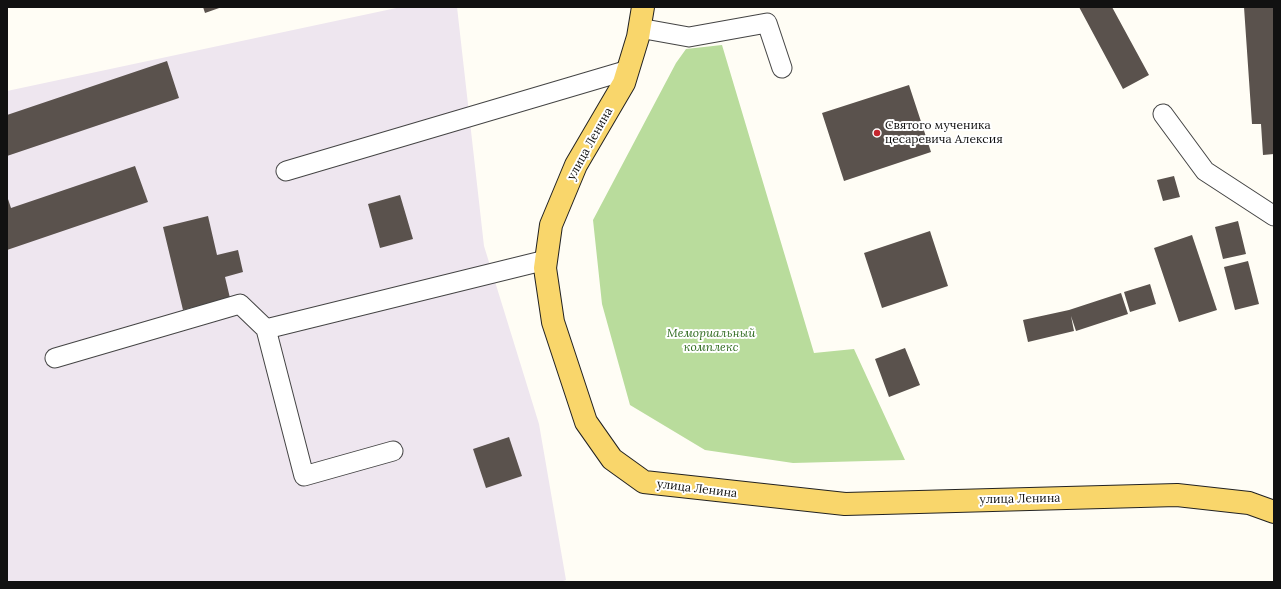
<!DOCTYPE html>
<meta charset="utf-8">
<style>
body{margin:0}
#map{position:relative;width:1281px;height:589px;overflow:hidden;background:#fffdf5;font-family:Lora,serif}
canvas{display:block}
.frame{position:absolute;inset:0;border:8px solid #111;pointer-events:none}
</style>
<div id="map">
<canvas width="1281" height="589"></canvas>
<div class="frame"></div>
</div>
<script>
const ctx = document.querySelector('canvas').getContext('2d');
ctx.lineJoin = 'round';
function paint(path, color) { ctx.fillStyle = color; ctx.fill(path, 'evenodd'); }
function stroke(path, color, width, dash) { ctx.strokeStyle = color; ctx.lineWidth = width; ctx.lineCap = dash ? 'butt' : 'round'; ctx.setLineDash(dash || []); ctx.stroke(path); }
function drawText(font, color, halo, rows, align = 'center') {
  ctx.font = font + ' Lora,serif'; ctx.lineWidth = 4; ctx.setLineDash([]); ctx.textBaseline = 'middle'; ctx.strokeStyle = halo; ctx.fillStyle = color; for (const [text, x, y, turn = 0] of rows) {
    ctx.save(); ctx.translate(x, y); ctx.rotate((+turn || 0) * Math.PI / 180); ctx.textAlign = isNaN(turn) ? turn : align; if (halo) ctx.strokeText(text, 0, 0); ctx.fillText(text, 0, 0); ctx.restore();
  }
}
paint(new Path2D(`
 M401,7H457L484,246L539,424L566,580L560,582H7V91Z`), '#eee6ef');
paint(new Path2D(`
 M722,45L814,353L854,349L905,460L793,463L705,450L630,405L602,304L593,220L676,63L686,49Z`), '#b9dc9c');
paint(new Path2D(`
 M203,7H222L205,13Z
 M1079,7H1112L1149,75L1123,89Z
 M1244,7H1274V154L1263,155L1261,124H1252Z
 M167,61L179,98L7,156V115Z
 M909,85L931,152L844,181L822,113Z
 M135,166L148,202L7,250V196L11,208Z
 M1174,176L1180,197L1163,201L1157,180Z
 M400,195L413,239L380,248L368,204Z
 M208,216L217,255L238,250L243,272L225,277L230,298L183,310L163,227Z
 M1238,221L1246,254L1223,259L1215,227Z
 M930,231L948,286L882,308L864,253Z
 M1192,235L1217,310L1179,322L1154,248Z
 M1248,261L1259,304L1235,310L1224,267Z
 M1150,284L1156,304L1130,312L1124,292Z
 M1121,293L1128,314L1076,331L1071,316L1074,331L1028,342L1023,320L1069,310Z
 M905,348L920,385L889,397L875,359Z
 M509,437L522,476L486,488L473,449Z`), '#5a524d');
const minor = new Path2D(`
 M639,28L689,37L767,23L782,68
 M1163,114L1205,171L1274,216
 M286,171L628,70
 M55,358L240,304L266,329
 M393,451L304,476L266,329L546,260`);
const major = new Path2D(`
 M643,7L638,37L624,83L576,165L551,225L545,268L553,322L586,422L612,459L644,482L845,504L1177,495L1249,503L1274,512`);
stroke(minor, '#444', 21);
stroke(major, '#222', 24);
stroke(minor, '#fff', 19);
stroke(major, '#f9d66b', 22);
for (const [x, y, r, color] of [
 [877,133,4,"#c4262e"]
]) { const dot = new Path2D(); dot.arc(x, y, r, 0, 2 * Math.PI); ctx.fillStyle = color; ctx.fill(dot); stroke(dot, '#fff', 1.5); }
drawText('12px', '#111', '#fff', [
 ["Святого мученика",885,126],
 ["цесаревича Алексия",885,140]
], 'left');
drawText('12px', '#111', '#fff', [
 ["улица Ленина",590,144,-61],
 ["улица Ленина",697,489,7],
 ["улица Ленина",1020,499,-1]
]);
drawText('italic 12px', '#2f6b1f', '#fff', [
 ["Мемориальный",711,334],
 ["комплекс",711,348]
]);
</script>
